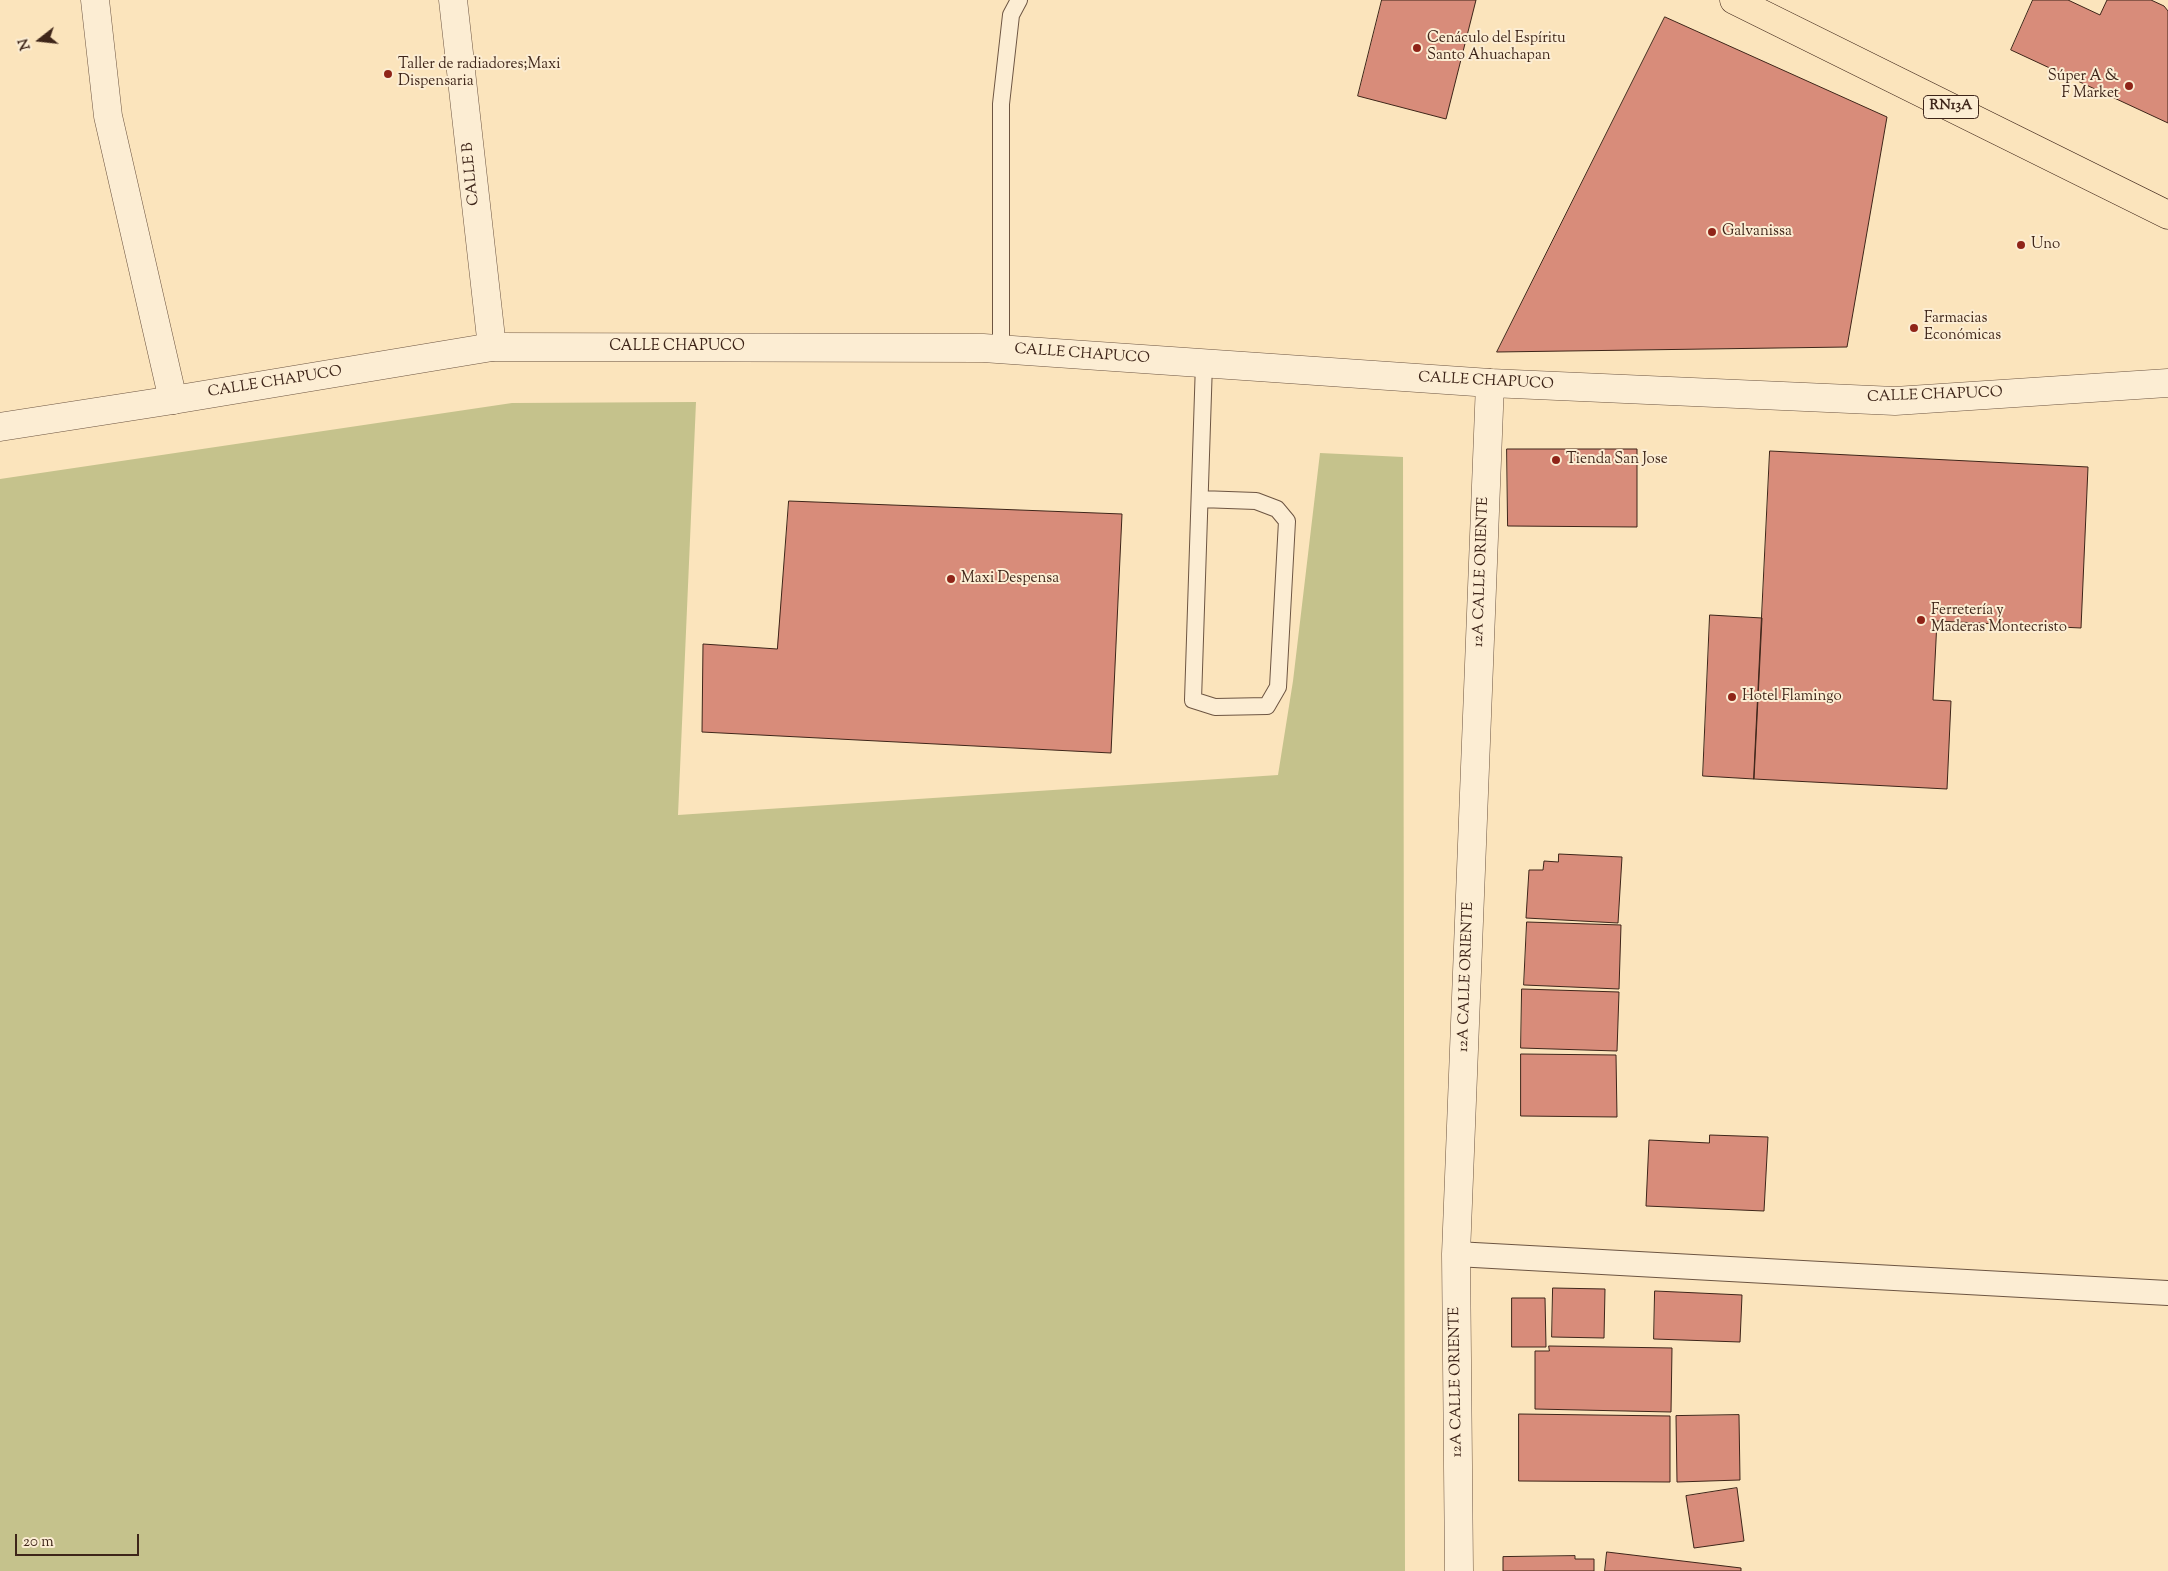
<!DOCTYPE html>
<meta charset="utf-8">
<style>
body{margin:0}
#map{position:relative;width:2168px;height:1571px;overflow:hidden;background:#fbe4bc;font-family:"Sorts Mill Goudy",serif}
canvas{display:block}
.north{position:absolute;left:15px;top:15px;width:50px;height:50px;-webkit-text-stroke:4px #fcedd3;paint-order:stroke;rotate:254deg;font-size:14px;font-weight:700;line-height:20px;text-align:center;color:#3e2519}
.north::after{content:'';display:block;margin:auto;width:18px;height:22px;background:#3e2519;clip-path:polygon(50% 0,100% 100%,50% 72%,0 100%)}
.scale{position:absolute;left:15px;top:1534px;width:124px;height:22px;box-sizing:border-box;border:2px solid #3e2519;border-top:0;padding-left:6px;font-size:15px;line-height:18px;white-space:nowrap;color:#3e2519;-webkit-text-stroke:4px #fcedd3;paint-order:stroke}
</style>
<div id="map">
<canvas width="2168" height="1571"></canvas>
<div class="north">N</div>
<div class="scale">20 m</div>
</div>
<script>
const ctx = document.querySelector('canvas').getContext('2d');
ctx.lineJoin = 'round';
function paint(path, color) { ctx.fillStyle = color; ctx.fill(path, 'evenodd'); }
function stroke(path, color, width, dash) { ctx.strokeStyle = color; ctx.lineWidth = width; ctx.lineCap = dash ? 'butt' : 'round'; ctx.setLineDash(dash || []); ctx.stroke(path); }
function drawText(font, color, halo, rows, align = 'center') {
  ctx.font = font + ' "Sorts Mill Goudy",serif'; ctx.lineWidth = 4; ctx.setLineDash([]); ctx.textBaseline = 'middle'; ctx.strokeStyle = halo; ctx.fillStyle = color; for (const [text, x, y, turn = 0] of rows) {
    ctx.save(); ctx.translate(x, y); ctx.rotate((+turn || 0) * Math.PI / 180); ctx.textAlign = isNaN(turn) ? turn : align; if (halo) ctx.strokeText(text, 0, 0); ctx.fillText(text, 0, 0); ctx.restore();
  }
}
paint(new Path2D(`
 M696,402L678,815L1278,775L1293,681L1320,453L1403,457L1405,1571H0V479L512,403Z`), '#c5c28c');
const building = new Path2D(`
 M1382,0H1476L1446,119L1358,96Z
 M2033,0H2068L2100,15L2107,0H2151L2164,6L2168,11V123L2011,50Z
 M1665,17L1887,117L1847,347L1497,352Z
 M1507,449H1637V527L1508,526Z
 M1770,451L2088,467L2081,628L1937,621L1933,700L1951,701L1947,789L1754,779Z
 M789,501L1122,514L1111,753L702,732L703,644L777,649Z
 M1710,615L1762,618L1754,779L1703,776Z
 M1559,854L1622,857L1618,923L1526,918L1529,870H1543L1544,861L1558,862Z
 M1527,922L1621,925L1619,989L1524,985Z
 M1522,989L1619,992L1617,1051L1521,1048Z
 M1521,1054L1616,1055L1617,1117L1521,1116Z
 M1710,1135L1768,1137L1764,1211L1646,1206L1649,1140L1709,1143Z
 M1553,1288L1605,1289L1604,1338L1552,1337Z
 M1655,1291L1742,1295L1740,1342L1654,1339Z
 M1512,1298H1545L1546,1347H1512Z
 M1549,1346L1672,1348L1671,1412L1535,1409V1351H1549Z
 M1519,1414L1670,1416V1482L1519,1481Z
 M1739,1415L1740,1480L1677,1482L1676,1416Z
 M1737,1488L1744,1541L1694,1548L1686,1496Z
 M1607,1552L1741,1568V1571H1605Z
 M1575,1556V1559H1594V1571H1503V1557Z`);
paint(building, '#d88c7a');
stroke(building, '#3e2519', 1);
const service = new Path2D(`
 M1001,349V104L1011,15L1019,0
 M1200,499L1256,501L1277,509L1287,521L1278,687L1267,706L1215,707L1193,700L1204,363`);
const pedestrian = new Path2D(`
 M1456,1254L2168,1293`);
const minor = new Path2D(`
 M95,0L108,116L173,400
 M453,0L492,347
 M1459,1571L1456,1254L1490,383`);
const tertiary = new Path2D(`
 M0,427L173,400L492,347L983,348L1490,383L1895,401L2168,383`);
const primary = new Path2D(`
 M1734,0L2168,215`);
stroke(service, '#6d5542', 18);
stroke(pedestrian, '#6d5542', 26);
stroke(minor, '#6d5542', 29);
stroke(tertiary, '#6d5542', 29);
stroke(primary, '#3e2519', 29);
stroke(service, '#fcedd3', 16);
stroke(pedestrian, '#fcedd3', 24);
stroke(minor, '#fcedd3', 28);
stroke(tertiary, '#fcedd3', 28);
stroke(primary, '#fbe4bc', 28);
for (const [x, y, r, color] of [
 [1417,48,5,"#8f2418"],
 [388,74,5,"#8f2418"],
 [2129,86,5,"#8f2418"],
 [1712,232,5,"#8f2418"],
 [2021,245,5,"#8f2418"],
 [1914,328,5,"#8f2418"],
 [1556,460,5,"#8f2418"],
 [951,579,5,"#8f2418"],
 [1921,620,5,"#8f2418"],
 [1732,697,5,"#8f2418"]
]) { const dot = new Path2D(); dot.arc(x, y, r, 0, 2 * Math.PI); ctx.fillStyle = color; ctx.fill(dot); stroke(dot, '#fcedd3', 2); }
for (const [x, y, w] of [
 [1951,107,55]
]) { const box = new Path2D(); box.roundRect(x - w / 2, y - 11.5, w, 23, 4); ctx.fillStyle = '#fcedd3'; ctx.fill(box); stroke(box, '#3e2519', 1); }
drawText('bold 14px', '#3e2519', null, [
 ["RN13A",1951,107]
]);
drawText('15px', '#3e2519', '#fcedd3', [
 ["Cenáculo del Espíritu",1427,39],
 ["Santo Ahuachapan",1427,56],
 ["Taller de radiadores;Maxi",398,65],
 ["Dispensaria",398,82],
 ["Súper A &",2119,77,"right"],
 ["F Market",2119,94,"right"],
 ["Galvanissa",1722,232],
 ["Uno",2031,245],
 ["Farmacias",1924,319],
 ["Económicas",1924,336],
 ["Tienda San Jose",1566,460],
 ["Maxi Despensa",961,579],
 ["Ferretería y",1931,611],
 ["Maderas Montecristo",1931,628],
 ["Hotel Flamingo",1742,697]
], 'left');
drawText('15px', '#3e2519', '#fcedd3', [
 ["CALLE B",472,174,-96],
 ["CALLE CHAPUCO",677,347],
 ["CALLE CHAPUCO",1082,355,4],
 ["CALLE CHAPUCO",1486,382,3],
 ["CALLE CHAPUCO",275,383,-9],
 ["CALLE CHAPUCO",1935,396,-2],
 ["12A CALLE ORIENTE",1482,572,-88],
 ["12A CALLE ORIENTE",1467,977,-88],
 ["12A CALLE ORIENTE",1457,1382,-91]
]);
</script>
